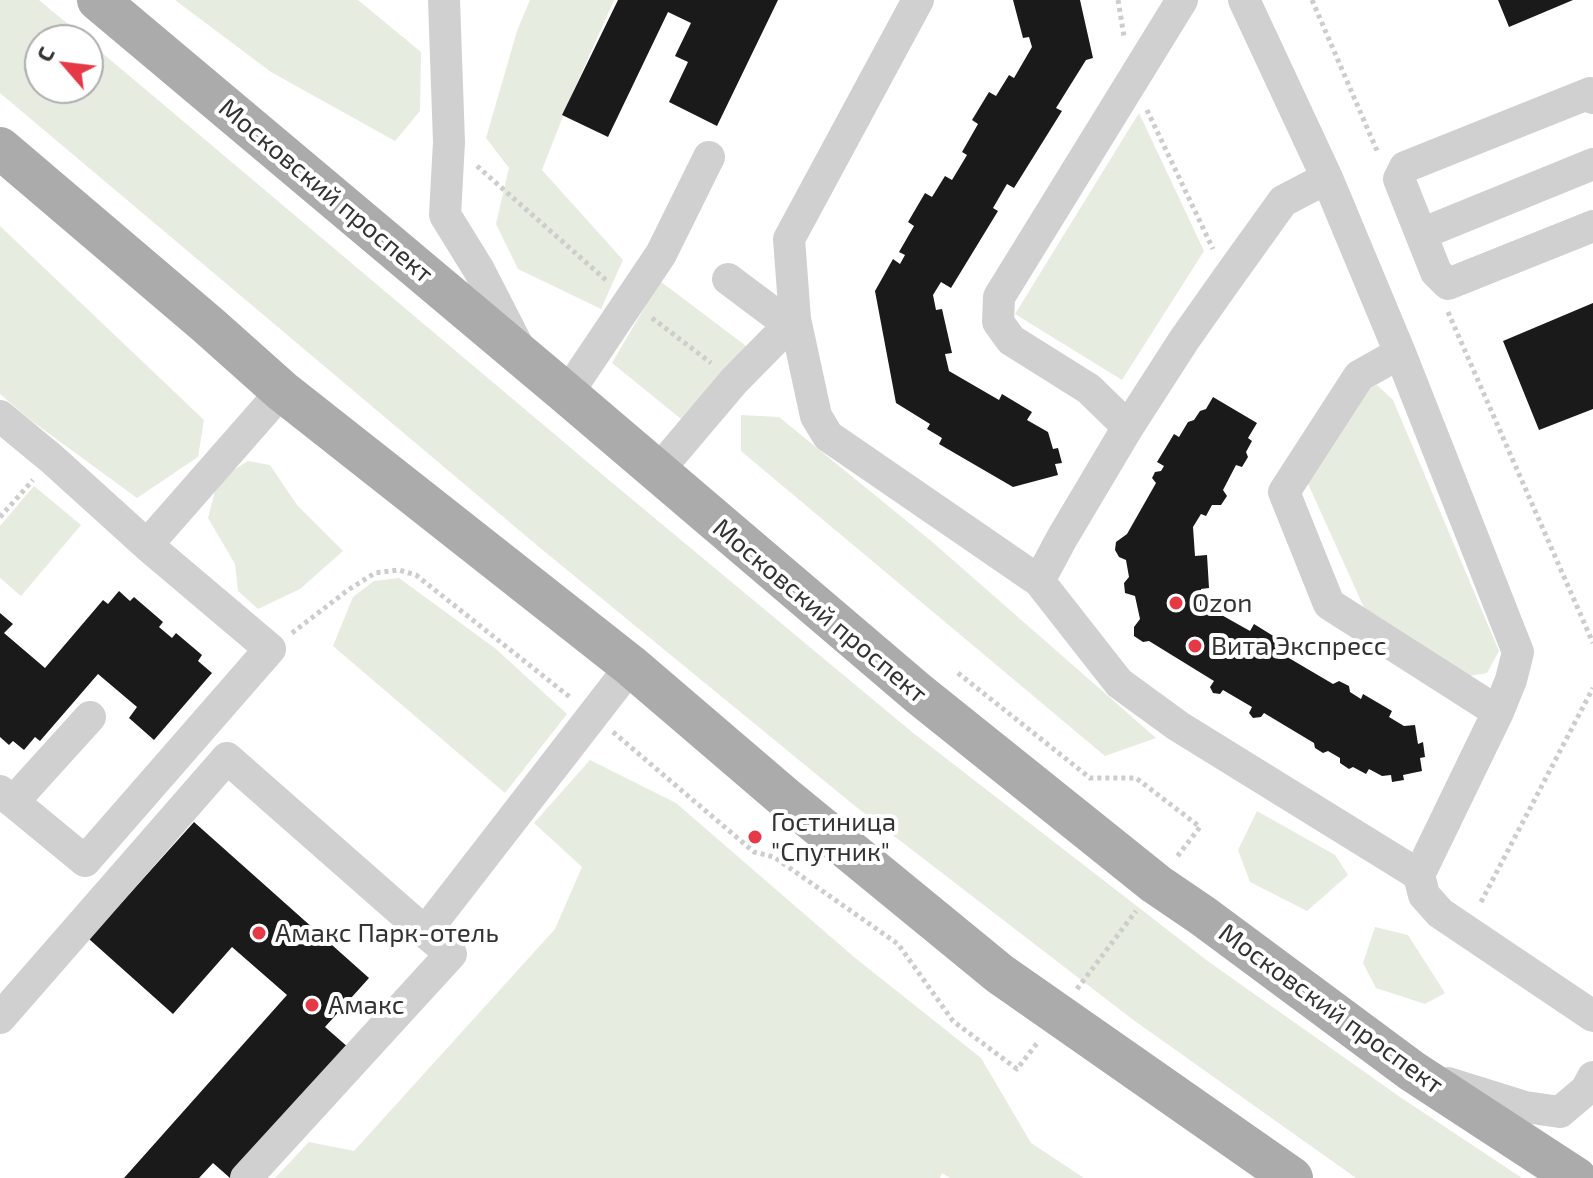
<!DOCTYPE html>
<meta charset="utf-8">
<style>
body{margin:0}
#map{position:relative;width:1593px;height:1178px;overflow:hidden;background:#fff;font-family:"Exo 2",sans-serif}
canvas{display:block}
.north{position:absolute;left:24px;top:24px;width:80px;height:80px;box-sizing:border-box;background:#fff;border:2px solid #adadad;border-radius:50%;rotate:298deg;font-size:22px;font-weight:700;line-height:32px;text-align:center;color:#333}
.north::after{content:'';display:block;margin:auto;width:28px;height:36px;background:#e63946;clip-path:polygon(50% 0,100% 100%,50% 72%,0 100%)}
</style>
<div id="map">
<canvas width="1593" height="1178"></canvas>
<div class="north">С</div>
</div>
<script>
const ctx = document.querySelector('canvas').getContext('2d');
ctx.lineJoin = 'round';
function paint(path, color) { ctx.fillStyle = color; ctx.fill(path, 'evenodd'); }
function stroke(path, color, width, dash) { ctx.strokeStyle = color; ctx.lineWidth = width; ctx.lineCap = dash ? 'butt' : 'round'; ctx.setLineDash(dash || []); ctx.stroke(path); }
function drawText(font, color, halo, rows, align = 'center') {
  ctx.font = font + ' "Exo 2",sans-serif'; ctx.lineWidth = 8; ctx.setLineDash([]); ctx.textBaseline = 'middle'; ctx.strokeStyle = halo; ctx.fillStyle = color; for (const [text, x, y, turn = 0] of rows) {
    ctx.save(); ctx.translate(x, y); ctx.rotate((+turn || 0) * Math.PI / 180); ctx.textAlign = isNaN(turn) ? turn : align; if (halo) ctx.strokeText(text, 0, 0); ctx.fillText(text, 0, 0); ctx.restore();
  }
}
paint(new Path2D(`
 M0,0H39L87,40H40V88H88V41L610,481L912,732L1209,962L1400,1097L1522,1178H1356L1132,1019L855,806L539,547L0,93Z
 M175,0H358L421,52L420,111L395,141L271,72Z
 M530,0H614L569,101L542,170L623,260L601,309L518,269L496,224L509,168L486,138L517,31Z
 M1139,113L1204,251L1122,380L1015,314Z
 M0,226L204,420L198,457L137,498L29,419L0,394Z
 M660,281L754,352L691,427L612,363Z
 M1377,385L1393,400L1499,651L1487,673L1464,677L1370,621L1305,477L1359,394Z
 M741,415L779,417L930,540L1156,738L1105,756L741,451Z
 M248,461L270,465L297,505L343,551L300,589L258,609L238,591L235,564L208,518L218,480Z
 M34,486L81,525L21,596L0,578V526Z
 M399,578L496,649L567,714L505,793L333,646L353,597L374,581Z
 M590,760L676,803L854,957L981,1058L1031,1143L1084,1178H950L942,1173L940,1178H275L309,1142L354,1151L555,929L582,867L534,823Z
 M1257,811L1335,855L1348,875L1307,911L1250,882L1238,850Z
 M1375,927L1408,935L1445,993L1425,1004L1376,988L1363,963Z`), '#e6ecdf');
paint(new Path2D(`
 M618,0H778L717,126L669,102L688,62L675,56L691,23L668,12L608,137L562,115Z
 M1013,0H1080L1093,58L1086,60L1056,108L1062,111L1014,188L1007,184L993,208L998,211L951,288L941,282L933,295L936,310L942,309L952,353L945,354L949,371L999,400L1002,394L1032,412L1027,420L1048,432L1053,449L1058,448L1062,463L1055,464L1058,475L1013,487L939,444L942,438L927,429L930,424L896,403L875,291L893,259L900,264L905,255L899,252L914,226L908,222L925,193L932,197L945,176L952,180L967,155L962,152L978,124L972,120L989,92L996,96L1009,75L1014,78L1032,47L1029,37L1023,38Z
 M1498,0H1573L1509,27Z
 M1593,303V409L1539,430L1503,341Z
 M1213,397L1257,423L1248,438L1252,441L1246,452L1248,457L1242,467L1236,465L1223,490L1227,496L1221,505H1212L1206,516L1201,514L1193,527L1195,556L1207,555L1209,588L1201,589L1202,604L1250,631L1254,624L1283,642L1277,651L1333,684L1339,681L1349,686L1350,692L1361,699L1363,694L1392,711L1389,717L1404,726L1415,725L1418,744L1423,742L1425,757L1420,758L1422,771L1403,775L1404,780L1392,782L1391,775L1382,776L1369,769L1366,774L1353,767L1349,769L1340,763V758L1328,751L1323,753L1315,748L1314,743L1264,713L1261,717L1253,718L1249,713L1252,707L1223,690L1220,694L1213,693L1210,687L1214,681L1149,641L1143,642L1134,636V627L1140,619L1135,596L1125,593L1124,583L1129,577L1126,560L1119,557L1115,550L1116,542L1127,534L1156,483L1152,478L1155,472L1161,471L1164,466L1157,462L1174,434L1179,437L1188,422L1194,420L1200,411L1206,409Z
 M119,591L130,601L134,597L163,622L159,627L172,638L176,633L202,655L198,661L212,673L154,740L129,718L137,707L98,674L40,741L35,737L24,750L13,741L9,745L0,737V613L13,624L4,633L45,668L103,600L108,604Z
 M194,822L369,978L325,1027L349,1048L234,1178H230L213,1163L199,1178H124L287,995L232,947L173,1014L89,939Z`), '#1a1a1a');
stroke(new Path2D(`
 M1118,0L1124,36
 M1312,0L1378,153
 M1147,110L1213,249
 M477,166L607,281
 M1448,312L1593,643
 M652,318L711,363
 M0,517L33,480
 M292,633L348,590L375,573L399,570L416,575L571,698
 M958,673L1090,778H1136L1200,827L1176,858
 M613,732L754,852L774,857L898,944L953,1021L1017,1069L1038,1042
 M1481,902L1593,688
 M1077,989L1136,911`), '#cdcdcd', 5, [4, 4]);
stroke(new Path2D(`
 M444,0L449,142L445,215L479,270L519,348
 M918,0L789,239L795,319L816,416L828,436L1039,581L1119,683L1178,726L1419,875
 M1244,0L1327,178L1400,353L1518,652L1511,680L1498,712L1419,875L1424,895L1440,913L1593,1016
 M1593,98L1590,93L1405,167L1399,179L1436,272L1448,284L1593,226
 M1421,234L1593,164
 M1400,353L1359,376L1284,492L1329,604L1498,712
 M567,394L661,254L709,157
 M0,416L52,459L147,545L270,649L85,861L0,791
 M1128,427L1089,389L1011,340L998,322L999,297L1182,0
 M657,472L734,381L795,319L772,312L728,279
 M147,545L282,391
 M1039,581L1062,538L1128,427L1184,340L1227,279L1283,201L1327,178
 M13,802L90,717
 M0,1018L227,758L425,932L631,666
 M1448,1083L1525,1107L1560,1112L1586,1090L1593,1077
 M246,1178L451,954L425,932`), '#d0d0d0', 32);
stroke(new Path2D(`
 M98,0L567,394L919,694L1156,884L1203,916L1412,1071L1576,1178
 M0,148L208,325L282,391L631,666L784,797L1000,974L1292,1178`), '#ababab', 42);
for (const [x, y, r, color] of [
 [1176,603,8,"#e63946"],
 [1195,646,8,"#e63946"],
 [755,837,8,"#e63946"],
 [259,933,8,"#e63946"],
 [312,1005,8,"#e63946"]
]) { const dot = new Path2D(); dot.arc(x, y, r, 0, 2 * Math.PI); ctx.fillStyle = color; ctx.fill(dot); stroke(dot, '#fff', 3); }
drawText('26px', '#333', '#fff', [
 ["Московский проспект",326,191,40],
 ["Московский проспект",820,611,40],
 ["Московский проспект",1331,1009,36]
]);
drawText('26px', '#333', '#fff', [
 ["Ozon",1192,603],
 ["Вита Экспресс",1211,646],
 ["Гостиница",771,822],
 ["\"Спутник\"",771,852],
 ["Амакс Парк-отель",275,933],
 ["Амакс",328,1005]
], 'left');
</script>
